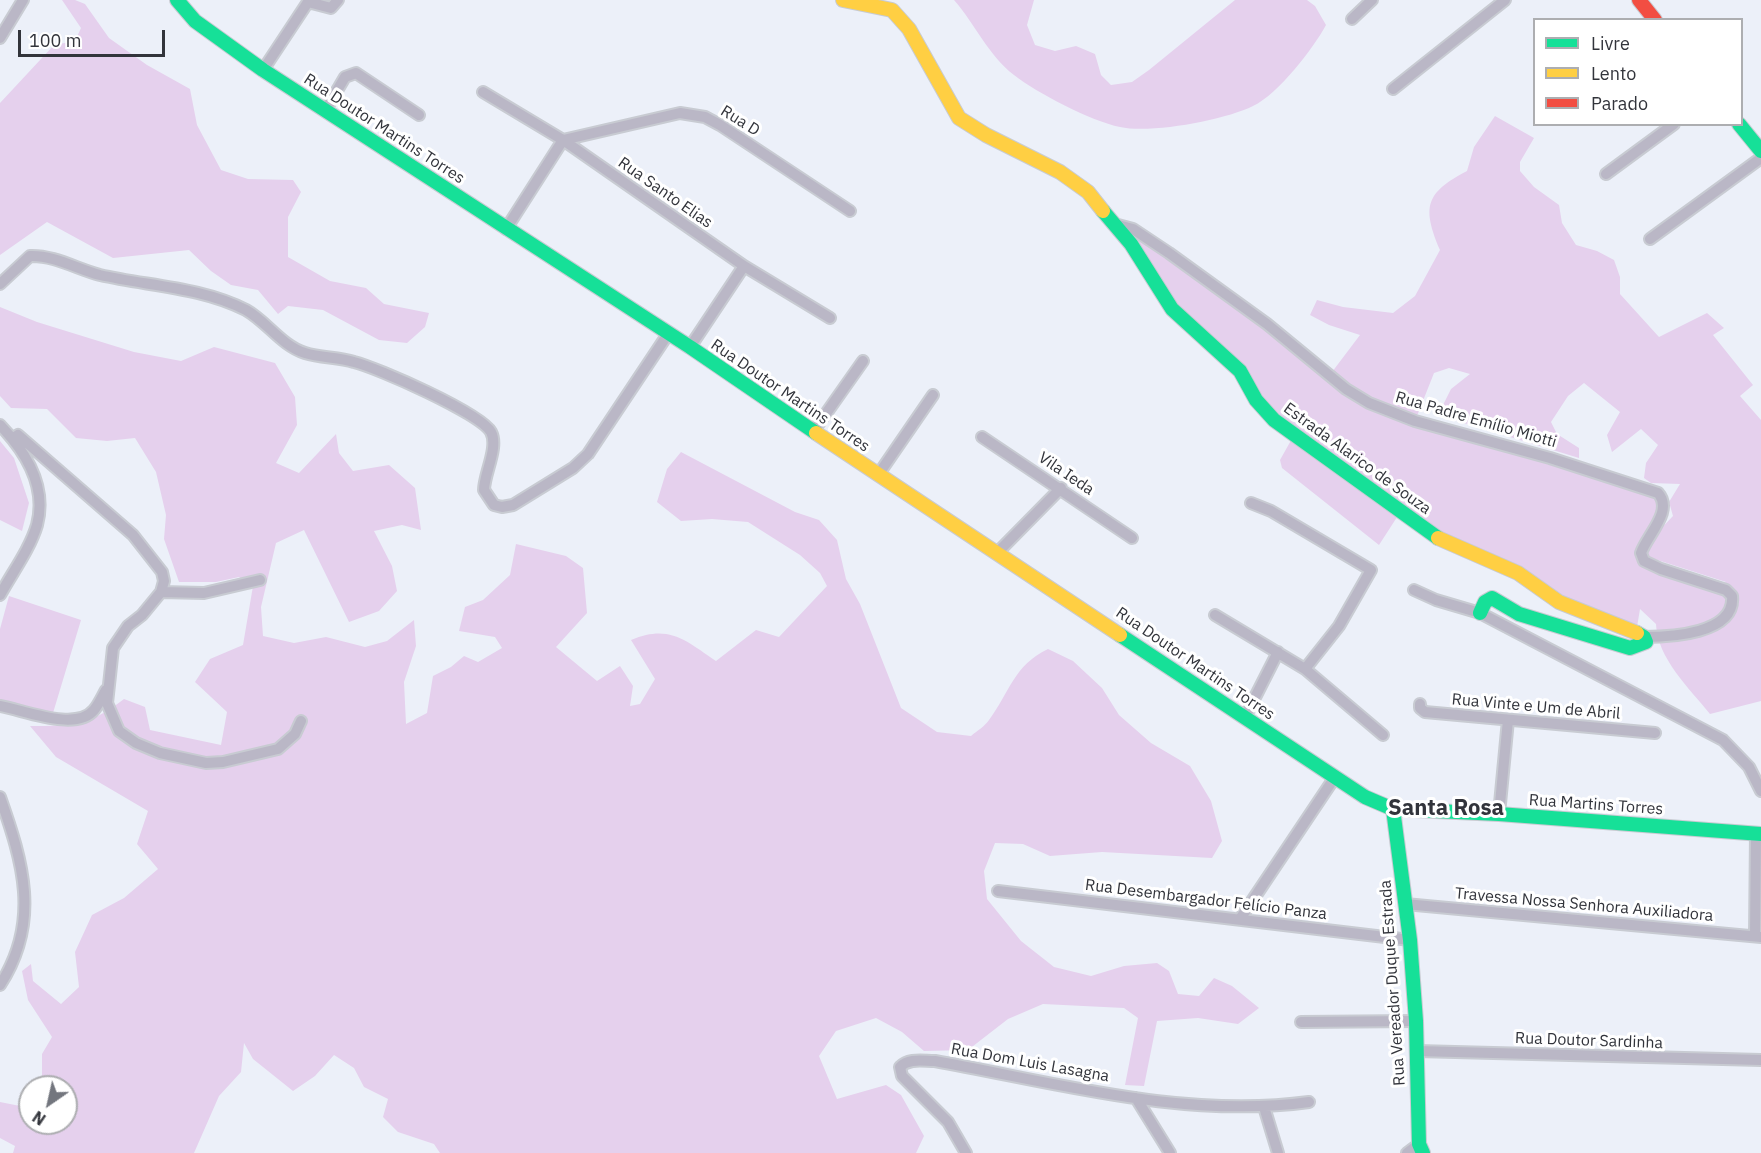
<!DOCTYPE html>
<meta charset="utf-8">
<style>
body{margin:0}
#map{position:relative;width:1761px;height:1153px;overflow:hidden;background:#ecf0f9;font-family:"IBM Plex Sans",sans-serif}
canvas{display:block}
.legend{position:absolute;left:1533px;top:18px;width:210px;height:108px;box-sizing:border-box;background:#fff;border:2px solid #adaeb1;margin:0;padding:8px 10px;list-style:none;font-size:18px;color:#32343b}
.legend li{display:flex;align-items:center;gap:12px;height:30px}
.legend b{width:30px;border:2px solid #adaeb1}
.north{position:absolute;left:18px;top:1075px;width:60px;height:60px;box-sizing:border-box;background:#fff;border:2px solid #adaeb1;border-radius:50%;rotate:214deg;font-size:16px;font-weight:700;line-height:24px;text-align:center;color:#32343b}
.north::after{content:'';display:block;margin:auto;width:21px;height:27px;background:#73767e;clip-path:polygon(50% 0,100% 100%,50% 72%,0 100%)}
.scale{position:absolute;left:18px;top:30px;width:147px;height:27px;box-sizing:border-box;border:3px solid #32343b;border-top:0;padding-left:8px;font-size:18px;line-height:21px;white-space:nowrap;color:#32343b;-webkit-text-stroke:4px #fff;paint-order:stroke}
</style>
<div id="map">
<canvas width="1761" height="1153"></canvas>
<ul class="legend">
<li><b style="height:8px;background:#16e098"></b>Livre</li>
<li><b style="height:8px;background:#ffcf43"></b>Lento</li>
<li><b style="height:8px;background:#f24e42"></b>Parado</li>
</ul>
<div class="north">N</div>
<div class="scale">100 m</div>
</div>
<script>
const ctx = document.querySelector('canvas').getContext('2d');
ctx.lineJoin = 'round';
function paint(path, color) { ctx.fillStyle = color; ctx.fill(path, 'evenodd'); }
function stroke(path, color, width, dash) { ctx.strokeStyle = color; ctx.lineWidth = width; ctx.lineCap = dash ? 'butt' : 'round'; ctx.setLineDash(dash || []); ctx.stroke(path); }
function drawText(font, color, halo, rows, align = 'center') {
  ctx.font = font + ' "IBM Plex Sans",sans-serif'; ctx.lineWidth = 6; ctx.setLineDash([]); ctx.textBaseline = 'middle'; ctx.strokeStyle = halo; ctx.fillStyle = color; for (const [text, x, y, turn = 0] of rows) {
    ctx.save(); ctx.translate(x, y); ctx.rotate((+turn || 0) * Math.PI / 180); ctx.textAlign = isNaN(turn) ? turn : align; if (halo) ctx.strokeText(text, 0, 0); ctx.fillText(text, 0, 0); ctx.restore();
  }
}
paint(new Path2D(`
 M62,0H75L85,4L109,38L147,65L190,89L197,125L221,170L248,179L293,180L301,192L288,217V257L330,281L366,288L384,304L429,313L425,327L407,343L379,340L323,310L288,306L278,314L258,290L231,285L211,271L189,250L113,258L47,222L0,255V103L54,45L75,41L81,28Z
 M954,0H1034L1027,25L1035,45L1055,51L1076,46L1095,54L1101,75L1111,85L1132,82L1149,70L1235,0H1307L1315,6L1326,25C1313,49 1278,94 1253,106C1225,120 1151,134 1120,127C1091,121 1037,93 1014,75C988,55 975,24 954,0Z
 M1495,116L1534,138L1520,162V171L1534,187L1559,205L1562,223L1576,245L1597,251L1614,260L1620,277V294L1659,337L1707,313L1724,328L1713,335L1753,385L1740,396L1761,420V701L1710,714C1690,689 1657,658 1656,624L1640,609L1636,633L1485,559L1401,511L1379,545L1282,468L1280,460L1294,435L1240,371L1187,324L1131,244L1133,229L1329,376L1360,335L1329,325L1310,315L1317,300L1343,307L1393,313L1415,296L1440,250C1422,207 1425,193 1467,171L1474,147ZM1449,368L1470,374L1451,389L1438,415L1579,458V448L1557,434L1551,422L1568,396L1584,383L1620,412L1607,435L1612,452L1641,429L1658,445L1646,463L1644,478L1651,483L1680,484L1669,502L1673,516L1650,540L1645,556L1726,582L1711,590L1641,557L1662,497L1415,421L1434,373Z
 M0,307L37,322L134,352L181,361L214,347L275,363L295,397L297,425L276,463L299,473L336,434L339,453L353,471L389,465L415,488L421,530L402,525L374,531L392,566L397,591L379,611L349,622L304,530L276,543L261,607L263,636L294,643L326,637L365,647L387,641L414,620L416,646L404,682L406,724L427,713L433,676L451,667L464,656L478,662L502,648L495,637L459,631L465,607L483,600L510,575L516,544L566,556L583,568L587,613L556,647L597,681L620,666L633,686L630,706L640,704L655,679L631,640C669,624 685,640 716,661L756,630L779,637L827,586L820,573L800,555L748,522L712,519L681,521L657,502L667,469L681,452L795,512L819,520L837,540L846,579L860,604L901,708L937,732L971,736C977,731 985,726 989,720C1010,692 1013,666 1048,649L1073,661L1102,688L1119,715L1151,743L1190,766L1211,801L1222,841L1212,858L1102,852L1050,856L1023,844L995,843L984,871L987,899L1021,941L1054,967L1091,976L1124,966L1157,963L1169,971L1178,994L1199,996L1214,978L1232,986L1259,1008L1238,1024L1198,1018L1157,1021L1144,1086L1125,1085L1138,1018L1124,1008L1043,1004L1008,1019L968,1050L924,1051L902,1032L876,1018L836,1031L819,1056L837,1099L886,1085L901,1095L924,1136L916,1153H440L434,1144L398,1132L383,1117L388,1099L364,1087L354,1068L334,1055L315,1076L293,1091L253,1059L244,1043L241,1072L219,1096L194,1153H13L15,1146L0,1138V1102L30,1108V1123H66V1087H42V1054L52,1037L28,1000L22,971L31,964L33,981L61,1004L79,987L75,952L92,915L124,898L158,869L137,844L148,811L56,757L30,726C73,726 89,726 124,699L145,707L150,730L221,745L227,712L195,682L210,659L243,645L253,586L239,577L216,582H179L164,539L166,515L156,472L135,438L107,441L76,438L47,409L11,408L0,396Z
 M0,441L14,458L29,503L22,531L0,520Z
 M9,596L81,620L53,713L0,702V629Z`), '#e5d0ed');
const street = new Path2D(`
 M1352,19L1372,0
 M0,38L23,0
 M263,70L308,2L331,8L338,0
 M1393,89L1505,0
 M483,92L563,140L744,266L830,318
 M325,111L345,77L356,73L419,115
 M1606,174L1674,124
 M1118,225L1133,229L1169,253L1267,324L1346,389L1369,403L1415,421L1550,458L1658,493C1674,511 1647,535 1641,553L1644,561L1661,569L1726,590L1732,596C1736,634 1670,637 1644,637
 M506,229L563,140L680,113L705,117L720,125L850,211
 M1650,239L1761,158
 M0,284L30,256C54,255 77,269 100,275C148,286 201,287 246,310C266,321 282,346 305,353C321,358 338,357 354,362C378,368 480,413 491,432C499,447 484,474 484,490L494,505L502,507L513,505L573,468L588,454L668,334
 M690,347L744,266
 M0,425C26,452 47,487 37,525C30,549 12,573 0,595
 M813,432L863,361
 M982,437L1132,538
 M13,439L18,435L133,535L162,572L164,581L161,592L142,615L128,626L113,648L107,703L119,731L136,743L160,753L206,763L223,762L278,749L295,734L301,721
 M878,475L933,395
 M1251,503L1271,511L1371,570L1339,626L1305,669
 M997,553L1061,488
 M1414,590L1436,600L1480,613L1723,740L1749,767L1761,791
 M161,592L204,593L260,580
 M1215,615L1305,669L1383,735
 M1420,704V708L1425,712L1655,733
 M0,706C24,710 76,732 94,710C99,704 102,697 106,690
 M1245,717L1278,652
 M0,797C23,862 41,922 0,985
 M1499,814L1508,720
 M998,891L1410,940
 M1405,904L1761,937
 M1240,919L1335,777
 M1755,936L1756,834
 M1301,1022L1416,1021
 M1417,1051L1761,1060
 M1136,1098L1170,1153
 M1264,1107L1278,1153
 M966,1153L948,1122L902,1076L900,1067C909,1058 922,1061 935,1061C1057,1083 1185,1119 1309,1102
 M1407,1153L1419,1144`);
const fast = new Path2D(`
 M177,0L195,21L263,70L690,347L816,433
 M1739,124L1761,151
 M1103,211L1131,244L1172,309L1240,371L1256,400L1274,420L1438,538
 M1480,613L1485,602L1492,598L1519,614L1630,648L1646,642L1644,637L1637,633
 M1120,635L1365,797L1393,809L1499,814L1761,834
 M1393,809L1410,940L1416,1021L1419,1144L1423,1153`);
const slow = new Path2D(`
 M843,0L892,10L909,29L959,118L986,135L1060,172L1088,192L1103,211
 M816,433L1120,635
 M1438,538L1518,573L1559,602L1637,633`);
const jam = new Path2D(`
 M1639,0L1655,20`);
stroke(street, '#c8cbd2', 14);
stroke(fast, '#c8cbd2', 16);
stroke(slow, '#c8cbd2', 16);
stroke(jam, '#c8cbd2', 16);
stroke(street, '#bab7c6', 10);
stroke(fast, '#16e098', 14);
stroke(slow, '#ffcf43', 14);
stroke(jam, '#f24e42', 14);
drawText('16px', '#32343b', '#fff', [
 ["Rua D",740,121,32],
 ["Rua Doutor Martins Torres",384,129,33],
 ["Rua Santo Elias",665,193,35],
 ["Rua Doutor Martins Torres",790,396,34],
 ["Rua Padre Emílio Miotti",1476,420,16],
 ["Estrada Alarico de Souza",1357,459,36],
 ["Vila Ieda",1066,474,34],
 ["Rua Doutor Martins Torres",1195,664,34],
 ["Rua Vinte e Um de Abril",1536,707,5],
 ["Rua Martins Torres",1596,805,4],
 ["Rua Desembargador Felício Panza",1206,900,7],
 ["Travessa Nossa Senhora Auxiliadora",1584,905,5],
 ["Rua Vereador Duque Estrada",1393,983,-94],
 ["Rua Doutor Sardinha",1589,1041,2],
 ["Rua Dom Luis Lasagna",1030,1063,10]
]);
drawText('bold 22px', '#32343b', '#fff', [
 ["Santa Rosa",1446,809]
]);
</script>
